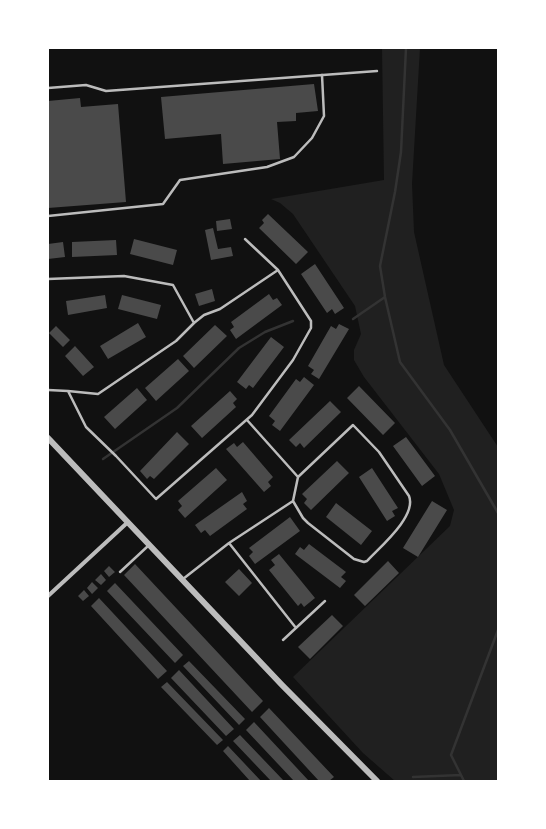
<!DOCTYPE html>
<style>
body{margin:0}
#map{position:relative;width:546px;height:829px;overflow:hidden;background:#111;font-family:"Space Grotesk",sans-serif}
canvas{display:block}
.frame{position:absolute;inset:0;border:49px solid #fff;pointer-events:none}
</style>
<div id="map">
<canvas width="546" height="829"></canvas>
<div class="frame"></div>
</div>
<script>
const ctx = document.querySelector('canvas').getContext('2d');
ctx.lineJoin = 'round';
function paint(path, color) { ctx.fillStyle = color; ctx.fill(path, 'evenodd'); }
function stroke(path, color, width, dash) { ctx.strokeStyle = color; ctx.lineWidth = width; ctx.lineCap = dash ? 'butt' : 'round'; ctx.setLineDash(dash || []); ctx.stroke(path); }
paint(new Path2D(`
 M382,48H420L412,184L414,232L444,365L498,447V781H395L363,753L293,677L450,526L454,510L439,474L364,377L354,360V350L361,334L355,306L293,214L280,203L271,199L384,180Z`), '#202020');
stroke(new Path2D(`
 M406,48L401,152L395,192L380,266L385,297L400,362L450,430L498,513
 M353,319L385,297
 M103,459L177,408L239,348L265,332L293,321
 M413,777L461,775
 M464,781L451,755L498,630`), '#333', 2.5);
paint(new Path2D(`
 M314,84L318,111L296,113V121L277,122L280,159L223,164L221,134L165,139L161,97Z
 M80,98L81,107L118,104L126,202L48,208V101Z
 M268,214L308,252L296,264L259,228L264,223L262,220Z
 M230,219L232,229L217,231L216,221Z
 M213,228L218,249L231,247L233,256L211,260L205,230Z
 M134,239L177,250L173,265L130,254Z
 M116,240L117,255L72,257V242Z
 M63,242L65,257L48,259V244Z
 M315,264L344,308L335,314L332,309L327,313L301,274Z
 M212,289L215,301L199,306L195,294Z
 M269,294L273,300L277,298L282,305L236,339L230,330L234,327L231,322Z
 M105,295L107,308L68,315L66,301Z
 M122,295L161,305L157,319L118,309Z
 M138,323L146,337L108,359L100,346Z
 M339,324L349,329L319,379L311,374L314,370L308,366L331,326L336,329Z
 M215,325L227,336L194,368L183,356Z
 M56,326L70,340L63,347L49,333Z
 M271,337L284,347L253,388L249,385L246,389L237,382Z
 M75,346L94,367L83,376L65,356Z
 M178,359L189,371L156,401L145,388Z
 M304,377L314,385L280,431L272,425L275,421L269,416L296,379L300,382Z
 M359,386L395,423L383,435L347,398Z
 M137,388L147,400L115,429L104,417Z
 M230,391L237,399L233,403L236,407L202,438L191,426Z
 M330,401L341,412L304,448L300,443L296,447L289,440Z
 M177,432L189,444L154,479L150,476L147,479L140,471Z
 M406,437L435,476L422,486L393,446Z
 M243,442L273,477L268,482L271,486L264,492L226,449L234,443L237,447Z
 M337,461L349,473L311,510L304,503L307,499L302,494Z
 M216,468L227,480L185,518L178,510L182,506L178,501Z
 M372,468L398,508L392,511L395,516L387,521L359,477Z
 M242,492L247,501L243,504L247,509L210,536L205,530L201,533L195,525Z
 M432,501L447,510L418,557L403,548Z
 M336,503L372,531L361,545L326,517Z
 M290,517L300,531L255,564L249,556L253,552L249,548Z
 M309,544L346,572L341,577L346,581L340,588L295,554L300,547L304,550Z
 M279,554L315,598L304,607L301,603L298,606L269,570L275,565L271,560Z
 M388,561L399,573L365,606L354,595Z
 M135,564L263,701L252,712L124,575Z
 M109,566L115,572L109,577L104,571Z
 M239,569L252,583L239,596L225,582Z
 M101,574L106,580L101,585L95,580Z
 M92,582L98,588L92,594L87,588Z
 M115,583L183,655L175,663L107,591Z
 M84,590L89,596L83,601L78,596Z
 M99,598L167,671L158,679L91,606Z
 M332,615L343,626L310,659L298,647Z
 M189,661L245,719L239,725L183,666Z
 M179,670L234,729L226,736L171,678Z
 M167,682L223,740L217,745L161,687Z
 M269,708L334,777L329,781H319L260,717Z
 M254,722L309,781H294L246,730Z
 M240,735L284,781H271L233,741Z
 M228,746L261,781H250L223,751Z`), '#4a4a4a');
stroke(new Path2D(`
 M48,88L86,85L106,91L377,71
 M48,216L163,204L180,180L267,167L294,157L312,138L324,116L322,75
 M245,239L278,270
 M278,270L311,321V328L293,360L252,415L156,499L116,456L86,427L68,391L98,394L176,341L194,323L204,315L220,309Z
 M48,279L124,276L173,285L194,323
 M48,390L68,391
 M247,420L298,477
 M229,543L296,628
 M120,572L148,546
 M183,579L229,543L293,501L298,477L353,425L379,452L409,496C417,516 380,547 367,561L364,562L354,559L308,523L303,518L293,501
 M283,640L325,601`), '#bcbcbc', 2.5);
stroke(new Path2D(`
 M48,596L128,522`), '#bcbcbc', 4);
stroke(new Path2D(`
 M48,438L282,685L377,781`), '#bcbcbc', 6);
</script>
